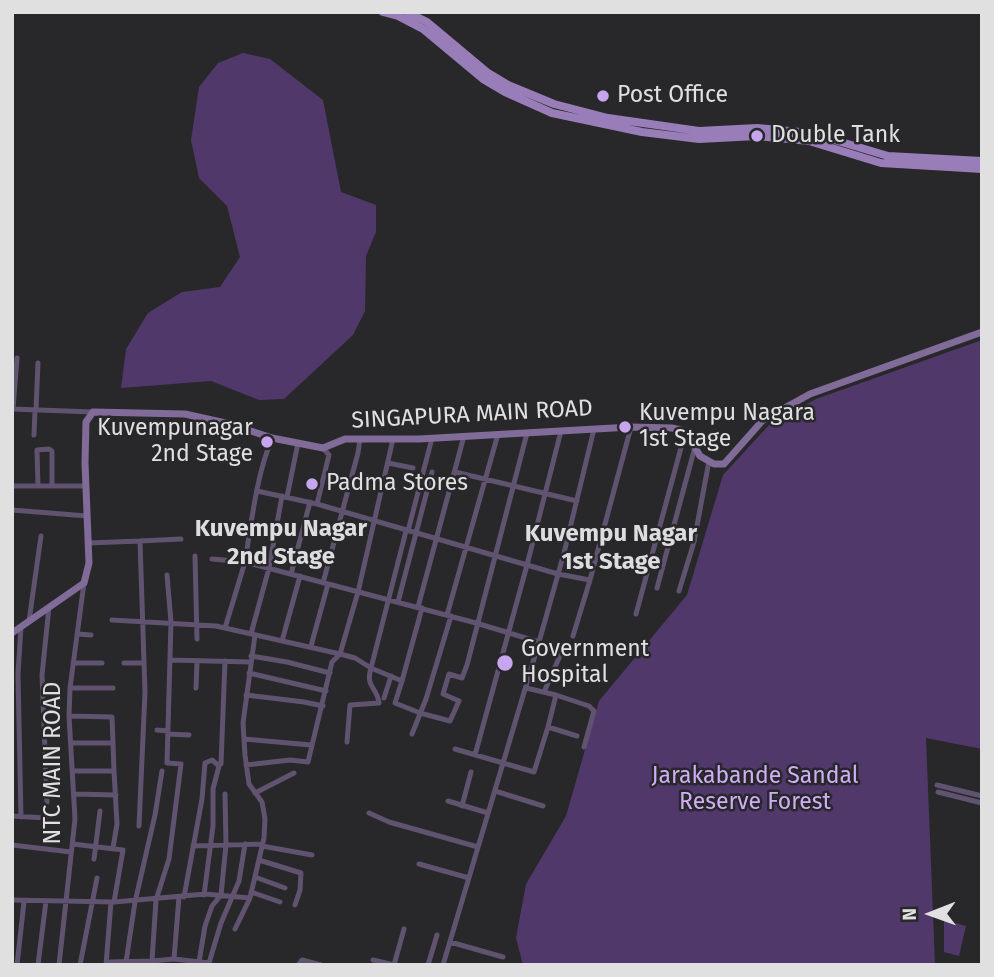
<!DOCTYPE html>
<style>
body{margin:0}
#map{position:relative;width:994px;height:977px;overflow:hidden;background:#282729;font-family:"Fira Sans",sans-serif}
canvas{display:block}
.frame{position:absolute;inset:0;border:14px solid #e0e0e1;pointer-events:none}
.north{position:absolute;left:896px;top:879px;width:70px;height:70px;-webkit-text-stroke:5px #282729;paint-order:stroke;rotate:269deg;font-size:19px;font-weight:700;line-height:28px;text-align:center;color:#e0e0e1}
.north::after{content:'';display:block;margin:auto;width:24px;height:32px;background:#e0e0e1;clip-path:polygon(50% 0,100% 100%,50% 72%,0 100%)}
</style>
<div id="map">
<canvas width="994" height="977"></canvas>
<div class="frame"></div>
<div class="north">N</div>
</div>
<script>
const ctx = document.querySelector('canvas').getContext('2d');
ctx.lineJoin = 'round';
function paint(path, color) { ctx.fillStyle = color; ctx.fill(path, 'evenodd'); }
function stroke(path, color, width, dash) { ctx.strokeStyle = color; ctx.lineWidth = width; ctx.lineCap = dash ? 'butt' : 'round'; ctx.setLineDash(dash || []); ctx.stroke(path); }
function drawText(font, color, halo, rows, align = 'center') {
  ctx.font = font + ' "Fira Sans",sans-serif'; ctx.lineWidth = 5; ctx.setLineDash([]); ctx.textBaseline = 'middle'; ctx.strokeStyle = halo; ctx.fillStyle = color; for (const [text, x, y, turn = 0] of rows) {
    ctx.save(); ctx.translate(x, y); ctx.rotate((+turn || 0) * Math.PI / 180); ctx.textAlign = isNaN(turn) ? turn : align; if (halo) ctx.strokeText(text, 0, 0); ctx.fillText(text, 0, 0); ctx.restore();
  }
}
paint(new Path2D(`
 M243,53L270,59L323,100L341,192L376,205V232L366,256L365,311L353,335L284,399L259,400L211,381L121,388L126,349L148,313L182,292L220,287L240,257L227,206L199,178L191,140L199,87L218,63Z
 M982,340V749L926,738L935,965H523L516,938L526,884L566,816L599,701L687,595L723,475L769,425L816,399Z
 M944,920L966,926L959,956L944,952Z`), '#50396a');
stroke(new Path2D(`
 M12,409L93,412
 M13,409L17,358
 M36,410L38,363
 M34,435L35,410
 M272,438C256,477 252,520 245,562L476,623L539,642L443,965
 M393,439L358,592L340,654L355,658L371,668L406,531
 M388,463L413,468
 M455,472L577,501
 M12,486H86
 M38,486L37,450L49,449L52,451V486
 M257,491L317,504L558,574L590,580L631,427
 M287,497L298,443
 M317,504L329,455L323,448
 M12,510L87,516
 M408,531L432,438
 M140,541L181,539
 M88,543L140,541L145,692L139,826
 M195,556L197,639
 M212,559L245,562L225,628
 M291,574L310,502
 M323,583L358,453L360,439
 M657,588L695,447
 M679,591L694,542L709,461
 M398,602L432,472
 M418,607L464,436
 M636,614L685,433
 M447,615L498,434
 M112,620L216,626L340,654L332,662L308,762L290,760L246,765
 M29,621L41,536
 M21,627L18,674L21,817
 M77,634L91,635
 M251,634L269,568L282,496
 M573,636L590,580
 M282,641L300,576
 M539,642L564,553L594,429
 M311,646L328,584
 M251,656L287,662L330,673
 M170,660L250,662
 M73,663H102
 M124,663H143
 M249,673L326,691
 M402,681L395,703L420,713L450,721L459,701L443,694L449,674L462,678L467,665L527,433
 M70,688H113
 M196,688L197,662
 M526,688L556,695
 M544,692L563,649
 M246,695L304,702L323,706
 M384,698L391,676
 M69,716L112,717L113,743
 M548,727L556,695L589,706L594,711L584,747
 M157,730L168,731
 M168,734L189,735
 M412,734L426,699L451,616
 M244,739L311,745
 M347,742L350,705L379,703C377,686 365,688 371,668L402,681L422,608
 M71,743H113L114,771
 M455,749L534,772L548,727L577,736
 M475,755L527,565L561,431
 M221,764L225,661
 M72,771H114L117,824L113,848
 M937,785L982,796
 M495,791L543,806
 M938,792L982,803
 M255,793L294,773
 M74,794L116,795
 M448,801L488,813
 M47,802L42,675L49,607
 M462,806L471,772
 M369,813L389,822L478,847
 M12,816L46,818
 M73,844L123,850L114,902
 M12,845L71,852
 M193,846L262,844
 M262,846L312,855
 M94,859L100,811
 M259,860L301,873L300,890L295,905
 M419,864L469,878
 M255,877L285,888
 M251,892L280,902
 M184,897L202,799L205,763L212,760L219,766L213,789V826L204,895
 M12,900L114,902L205,894L250,898L264,838L265,819L262,802L249,784L245,755L243,723L255,635
 M235,929L250,898
 M450,942L503,957
 M174,959L179,897
 M373,960L394,965
 M152,961L174,959L209,963L221,923L239,881L245,844
 M126,962L135,902L155,815L162,771
 M199,962L205,926L212,906L221,895L226,845L225,794
 M17,965L24,902
 M38,965L46,901
 M59,965L75,819L69,716L70,688L84,583
 M80,965L97,878
 M106,965L111,902
 M109,965L110,962L152,961L156,900L169,859L181,764L167,763L171,622L167,575
 M298,965L302,960L321,965
 M394,965L404,929
 M428,965L437,935`), '#605370', 5);
stroke(new Path2D(`
 M12,633L84,583L89,563L85,463L86,422L93,412L185,414L230,424L272,438L323,448L345,439H419L631,427L672,428L681,430L689,437L700,456L714,464H724L763,420L810,394L982,332`), '#806b99', 7);
stroke(new Path2D(`
 M383,12L398,16L423,29L483,79L505,92L552,113L642,132L699,139L757,136L809,141L881,163L982,169
 M407,12L427,22L488,73L508,85L554,104L608,118L699,131L757,128L811,133L888,156L982,161`), '#987db8', 8);
for (const [x, y, r, color] of [
 [603,96,7,"#c7a6ef"],
 [757,136,7,"#c7a6ef"],
 [625,427,7,"#c7a6ef"],
 [267,442,7,"#c7a6ef"],
 [312,484,7,"#c7a6ef"],
 [505,663,9,"#c7a6ef"]
]) { const dot = new Path2D(); dot.arc(x, y, r, 0, 2 * Math.PI); ctx.fillStyle = color; ctx.fill(dot); stroke(dot, '#282729', 2.5); }
drawText('23px', '#e0e0e1', '#282729', [
 ["Post Office",617,96],
 ["Double Tank",771,136],
 ["Kuvempu Nagara",639,414],
 ["1st Stage",639,440],
 ["Kuvempunagar",253,429,"right"],
 ["2nd Stage",253,455,"right"],
 ["Padma Stores",326,484],
 ["Government",521,650],
 ["Hospital",521,676]
], 'left');
drawText('23px', '#e0e0e1', '#282729', [
 ["SINGAPURA MAIN ROAD",472,415,-3],
 ["NTC MAIN ROAD",54,763,-90]
]);
drawText('23px', '#d0adf9', '#282729', [
 ["Jarakabande Sandal",755,777],
 ["Reserve Forest",755,803]
]);
drawText('bold 24px', '#dddcdf', '#282729', [
 ["Kuvempu Nagar",281,529],
 ["2nd Stage",281,557],
 ["Kuvempu Nagar",611,534],
 ["1st Stage",611,562]
]);
</script>
